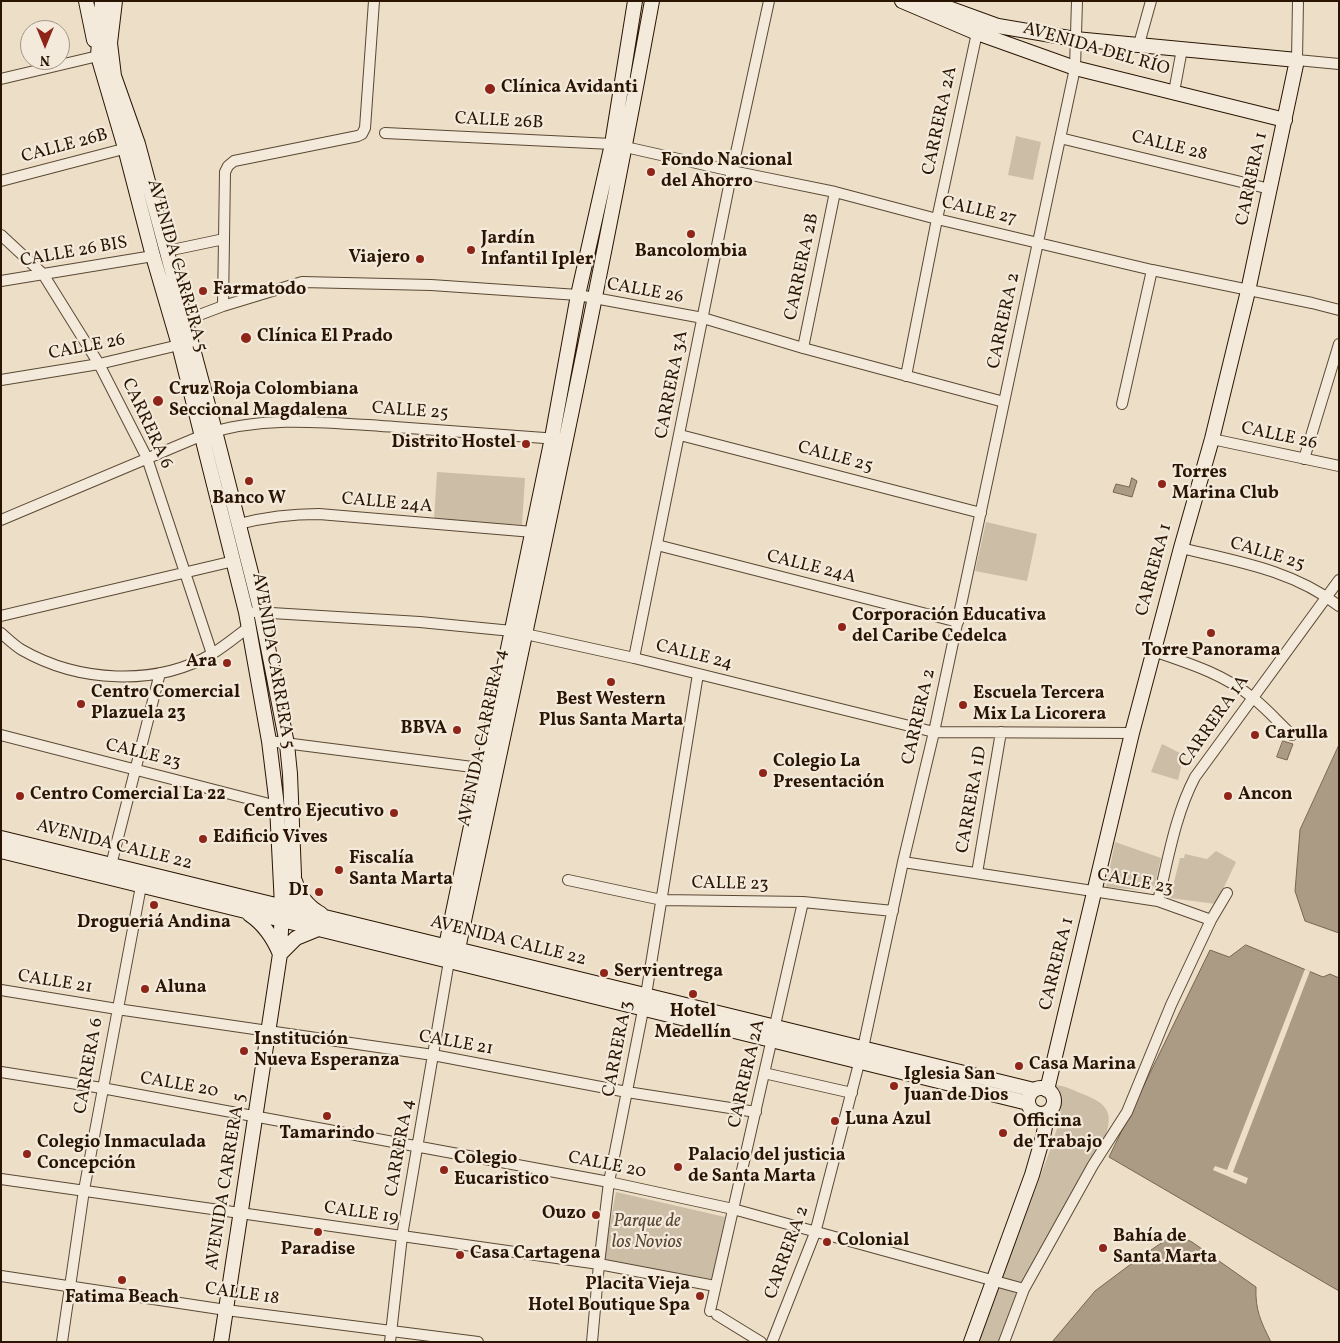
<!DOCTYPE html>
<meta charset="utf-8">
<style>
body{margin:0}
#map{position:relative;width:1340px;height:1343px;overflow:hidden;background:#eddfc7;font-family:Vollkorn,serif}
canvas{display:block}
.frame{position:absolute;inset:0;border:2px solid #2a1502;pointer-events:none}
.north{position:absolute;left:20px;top:20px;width:50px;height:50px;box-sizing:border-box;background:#f3eadb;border:1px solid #a39584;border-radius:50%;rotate:180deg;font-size:14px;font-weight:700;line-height:20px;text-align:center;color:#2a1502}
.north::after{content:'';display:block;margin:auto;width:18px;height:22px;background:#8f2418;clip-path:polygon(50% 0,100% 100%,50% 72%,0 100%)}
</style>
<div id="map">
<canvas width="1340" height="1343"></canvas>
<div class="frame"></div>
<div class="north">N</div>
</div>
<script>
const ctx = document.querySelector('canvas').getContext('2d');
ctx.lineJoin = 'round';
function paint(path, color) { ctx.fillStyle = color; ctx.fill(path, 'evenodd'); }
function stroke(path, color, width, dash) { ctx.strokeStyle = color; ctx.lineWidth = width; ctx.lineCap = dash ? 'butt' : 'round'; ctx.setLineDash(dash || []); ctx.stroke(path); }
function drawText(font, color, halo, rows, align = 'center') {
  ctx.font = font + ' Vollkorn,serif'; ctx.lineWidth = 4.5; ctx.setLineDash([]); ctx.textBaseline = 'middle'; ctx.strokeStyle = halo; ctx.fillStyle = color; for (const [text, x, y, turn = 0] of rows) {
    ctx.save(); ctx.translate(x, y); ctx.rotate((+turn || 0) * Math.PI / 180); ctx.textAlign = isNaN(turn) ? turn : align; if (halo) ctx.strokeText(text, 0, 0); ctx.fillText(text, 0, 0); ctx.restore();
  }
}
paint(new Path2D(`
 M1016,136L1041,142L1033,180L1008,175Z
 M437,472L525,478L522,525L434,520Z
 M986,522L1037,534L1027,581L975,571Z
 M1162,744L1184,755L1178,780L1151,772Z
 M1115,842L1161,858L1155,884L1151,891L1106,887Z
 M1216,851L1236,862L1216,904L1170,898L1180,858H1184L1185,854L1207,859Z
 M1053,1085C1063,1085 1071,1089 1080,1093C1117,1106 1112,1119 1100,1152L1020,1310L1008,1342H978L1052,1145L1060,1118L1061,1106L1057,1100Z
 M616,1192L725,1217L712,1279L603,1261Z`), '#ccbda6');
const water = new Path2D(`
 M1132,478L1137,481L1132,497L1113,492L1116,484L1129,487Z
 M1283,741L1293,744L1287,760L1277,757Z
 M1339,745V933L1305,921L1295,891L1300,830Z
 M1246,945L1323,977L1330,974L1339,978V1291L1109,1157L1210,950L1229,957Z
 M1175,1234L1192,1242L1256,1287C1255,1310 1261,1322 1271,1342H1052L1095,1291L1135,1261Z`);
paint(water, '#ab9a84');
stroke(water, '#776550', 1);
paint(new Path2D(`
 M1305,969L1310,971L1233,1172L1248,1178L1246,1184L1213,1170L1215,1166L1227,1170Z`), '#eddfc7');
const street = new Path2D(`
 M1298,1L1297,60L1339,64
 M1139,44L1151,1
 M1,79L98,56
 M1174,92L1182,49
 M385,133L612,144L732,171L835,192L937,219L1152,270L1312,303L1339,310
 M1060,138L1270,189
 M1,181L131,147
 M1,235L43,274L99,364L147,458L212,654
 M167,251L224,239
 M1,281L153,256
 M223,306L225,172L228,166L234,161L358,136L362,134L365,128L374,1
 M186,320L223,306L302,282L431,285L578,295L703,318L803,348L1004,402
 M803,348L835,192
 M906,376L937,219L978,28
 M1,380L99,364L179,345
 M1122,404L1152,270
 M680,435L981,513
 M1212,439L1339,466
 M1304,459L1339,344
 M1,520L203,435C266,414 331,423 395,427C449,431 504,435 558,439
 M239,524C266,517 291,514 319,514L533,532
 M657,545L958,622
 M1181,548C1235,561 1293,570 1339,606
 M255,612L420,622L512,631L634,658L934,732L1132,733
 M1,616L234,561
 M1,633C8,639 15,646 22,650C78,682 155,687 212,654C225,646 237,636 249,627
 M1153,651C1188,663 1224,674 1253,698C1267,709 1279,723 1292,735
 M634,658L732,171L769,1
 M1,735L277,806
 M269,741L488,769
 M903,862L1158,901L1211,920
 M111,865L160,673
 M977,873L1001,732
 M568,880L662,900L803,902L893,911
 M1158,901C1168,860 1175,815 1195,777L1339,580
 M1,990L117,1009L433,1055L627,1092L756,1112
 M1,1072L102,1088L609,1182L733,1209L1024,1289L1093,1165L1127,1112L1171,1005L1211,920L1227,893
 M764,1073L852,1093
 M1,1179L599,1264L715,1286
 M1,1276L226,1310L478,1342
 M710,1311L803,902
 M717,1315L761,1342
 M62,1342L84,1190L141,886
 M390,1342L402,1236L449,961
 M592,1342L599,1264L609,1182L646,995L698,674
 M772,1342L815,1233L863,1048L903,862L934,732L1075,68L1077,1
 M1004,1342L1024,1289`);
const secondary = new Path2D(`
 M86,1L94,40
 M102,1L98,56L125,148L153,256L179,345L246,612L269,741L277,806L282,906L280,954L221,1342
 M115,1L110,43L114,76L138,144L215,431L261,612L287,744L290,774L294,875L293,917
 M902,1L977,33L1075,68L1285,120
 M929,1L998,26L1075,39L1297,60L1248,291L1212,439L1181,548L1132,733L1047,1090
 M1,838L1034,1090
 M1,851L1028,1103
 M295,881C299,895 308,907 321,914
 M249,914C264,924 273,937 280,954L296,938L318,929
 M448,955L446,946L552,438L578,295L612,144L635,1
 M453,957L458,949C525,634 594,318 652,1
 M1028 1101a13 13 0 1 1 26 0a13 13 0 1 1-26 0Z
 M971,1342L1032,1175L1043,1137L1048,1112`);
stroke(street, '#5b4833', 12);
stroke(secondary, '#2a1502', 16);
stroke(street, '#f3eadb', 10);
stroke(secondary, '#f3eadb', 14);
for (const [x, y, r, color] of [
 [490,89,6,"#8f2418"],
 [651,172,5,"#8f2418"],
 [691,234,5,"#8f2418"],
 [471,250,5,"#8f2418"],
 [420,259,5,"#8f2418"],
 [203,291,5,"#8f2418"],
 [246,338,6,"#8f2418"],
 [158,401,6,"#8f2418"],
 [526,444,5,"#8f2418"],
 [249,481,5,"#8f2418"],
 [1162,484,5,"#8f2418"],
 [842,627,5,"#8f2418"],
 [1211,633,5,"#8f2418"],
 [227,663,5,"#8f2418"],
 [611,682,5,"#8f2418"],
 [81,704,5,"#8f2418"],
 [963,705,5,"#8f2418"],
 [457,730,5,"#8f2418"],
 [1255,735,5,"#8f2418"],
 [763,773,5,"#8f2418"],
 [20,796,5,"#8f2418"],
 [1228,796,5,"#8f2418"],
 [394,813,5,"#8f2418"],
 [203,839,5,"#8f2418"],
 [339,870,5,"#8f2418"],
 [319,892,5,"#8f2418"],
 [154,905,5,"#8f2418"],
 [604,973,5,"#8f2418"],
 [145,989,5,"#8f2418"],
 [693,994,5,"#8f2418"],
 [244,1051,5,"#8f2418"],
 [1019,1066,5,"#8f2418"],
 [894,1086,5,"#8f2418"],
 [327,1116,5,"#8f2418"],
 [835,1121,5,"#8f2418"],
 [1003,1133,5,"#8f2418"],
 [27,1154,5,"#8f2418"],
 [678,1167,5,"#8f2418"],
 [444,1170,5,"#8f2418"],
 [596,1215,5,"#8f2418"],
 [318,1232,5,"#8f2418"],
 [827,1242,5,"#8f2418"],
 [1103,1248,5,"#8f2418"],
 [460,1255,5,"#8f2418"],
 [122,1280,5,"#8f2418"],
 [700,1296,5,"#8f2418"]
]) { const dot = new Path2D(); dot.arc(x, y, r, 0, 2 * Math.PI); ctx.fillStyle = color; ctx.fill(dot); stroke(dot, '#f3eadb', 2); }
drawText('18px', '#2a1502', '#f3eadb', [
 ["AVENIDA DEL RÍO",1096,50,16],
 ["CARRERA 2A",941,121,-78],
 ["CALLE 26B",499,122,3],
 ["CALLE 26B",65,147,-15],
 ["CALLE 28",1169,147,14],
 ["CARRERA 1",1253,179,-78],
 ["CALLE 27",979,212,13],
 ["CALLE 26 BIS",74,253,-10],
 ["AVENIDA CARRERA 5",176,266,74],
 ["CARRERA 2B",803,267,-78],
 ["CALLE 26",645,292,10],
 ["CARRERA 2",1005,321,-78],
 ["CALLE 26",87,348,-11],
 ["CARRERA 3A",673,385,-79],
 ["CALLE 25",410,412,4],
 ["CARRERA 6",146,424,65],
 ["CALLE 26",1279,437,12],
 ["CALLE 25",835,458,15],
 ["CALLE 24A",387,504,5],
 ["CALLE 25",1267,555,17],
 ["CALLE 24A",811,568,14],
 ["CARRERA 1",1155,570,-75],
 ["CALLE 24",694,656,14],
 ["AVENIDA CARRERA 5",272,661,80],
 ["CARRERA 2",920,717,-77],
 ["CARRERA 1A",1215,722,-55],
 ["AVENIDA CARRERA 4",484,738,-78],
 ["CALLE 23",143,755,14],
 ["CARRERA 1D",973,800,-80],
 ["AVENIDA CALLE 22",114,846,14],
 ["CALLE 23",1135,883,11],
 ["CALLE 23",730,885,1],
 ["AVENIDA CALLE 22",508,942,14],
 ["CARRERA 1",1058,964,-76],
 ["CALLE 21",55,983,9],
 ["CALLE 21",456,1044,10],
 ["CARRERA 3",619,1049,-79],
 ["CARRERA 6",90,1066,-80],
 ["CARRERA 2A",748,1074,-77],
 ["CALLE 20",179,1086,10],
 ["CARRERA 4",401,1148,-80],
 ["CALLE 20",607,1166,11],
 ["AVENIDA CARRERA 5",227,1182,-81],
 ["CALLE 19",361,1214,8],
 ["CARRERA 2",788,1253,-70],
 ["CALLE 18",242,1295,8]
]);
drawText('bold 18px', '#2a1502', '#f3eadb', [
 ["Clínica Avidanti",501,89],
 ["Fondo Nacional",661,162],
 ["del Ahorro",661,183],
 ["Jardín",481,240],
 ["Infantil Ipler",481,261],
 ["Bancolombia",691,253,"center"],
 ["Viajero",410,259,"right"],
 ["Farmatodo",213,291],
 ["Clínica El Prado",257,338],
 ["Cruz Roja Colombiana",169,391],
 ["Seccional Magdalena",169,412],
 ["Distrito Hostel",516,444,"right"],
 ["Torres",1172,474],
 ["Marina Club",1172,495],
 ["Banco W",249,500,"center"],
 ["Corporación Educativa",852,617],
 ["del Caribe Cedelca",852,638],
 ["Torre Panorama",1211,652,"center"],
 ["Ara",217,663,"right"],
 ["Centro Comercial",91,694],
 ["Plazuela 23",91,715],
 ["Escuela Tercera",973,695],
 ["Mix La Licorera",973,716],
 ["Best Western",611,701,"center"],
 ["Plus Santa Marta",611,722,"center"],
 ["BBVA",447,730,"right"],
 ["Carulla",1265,735],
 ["Colegio La",773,763],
 ["Presentación",773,784],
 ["Centro Comercial La 22",30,796],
 ["Ancon",1238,796],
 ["Centro Ejecutivo",384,813,"right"],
 ["Edificio Vives",213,839],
 ["Fiscalía",349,860],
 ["Santa Marta",349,881],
 ["D1",309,892,"right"],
 ["Drogueriá Andina",154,924,"center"],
 ["Servientrega",614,973],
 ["Aluna",155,989],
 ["Hotel",693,1013,"center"],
 ["Medellín",693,1034,"center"],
 ["Institución",254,1041],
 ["Nueva Esperanza",254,1062],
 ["Casa Marina",1029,1066],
 ["Iglesia San",904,1076],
 ["Juan de Dios",904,1097],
 ["Luna Azul",845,1121],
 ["Officina",1013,1123],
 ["de Trabajo",1013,1144],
 ["Tamarindo",327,1135,"center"],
 ["Colegio Inmaculada",37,1144],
 ["Concepción",37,1165],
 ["Palacio del justicia",688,1157],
 ["de Santa Marta",688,1178],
 ["Colegio",454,1160],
 ["Eucaristico",454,1181],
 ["Ouzo",586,1215,"right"],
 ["Bahía de",1113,1238],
 ["Santa Marta",1113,1259],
 ["Colonial",837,1242],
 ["Paradise",318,1251,"center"],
 ["Casa Cartagena",470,1255],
 ["Placita Vieja",690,1286,"right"],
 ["Hotel Boutique Spa",690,1307,"right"],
 ["Fatima Beach",122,1299,"center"]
], 'left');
drawText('italic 18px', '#5b4733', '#f3eadb', [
 ["Parque de",647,1223],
 ["los Novios",647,1244]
]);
</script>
